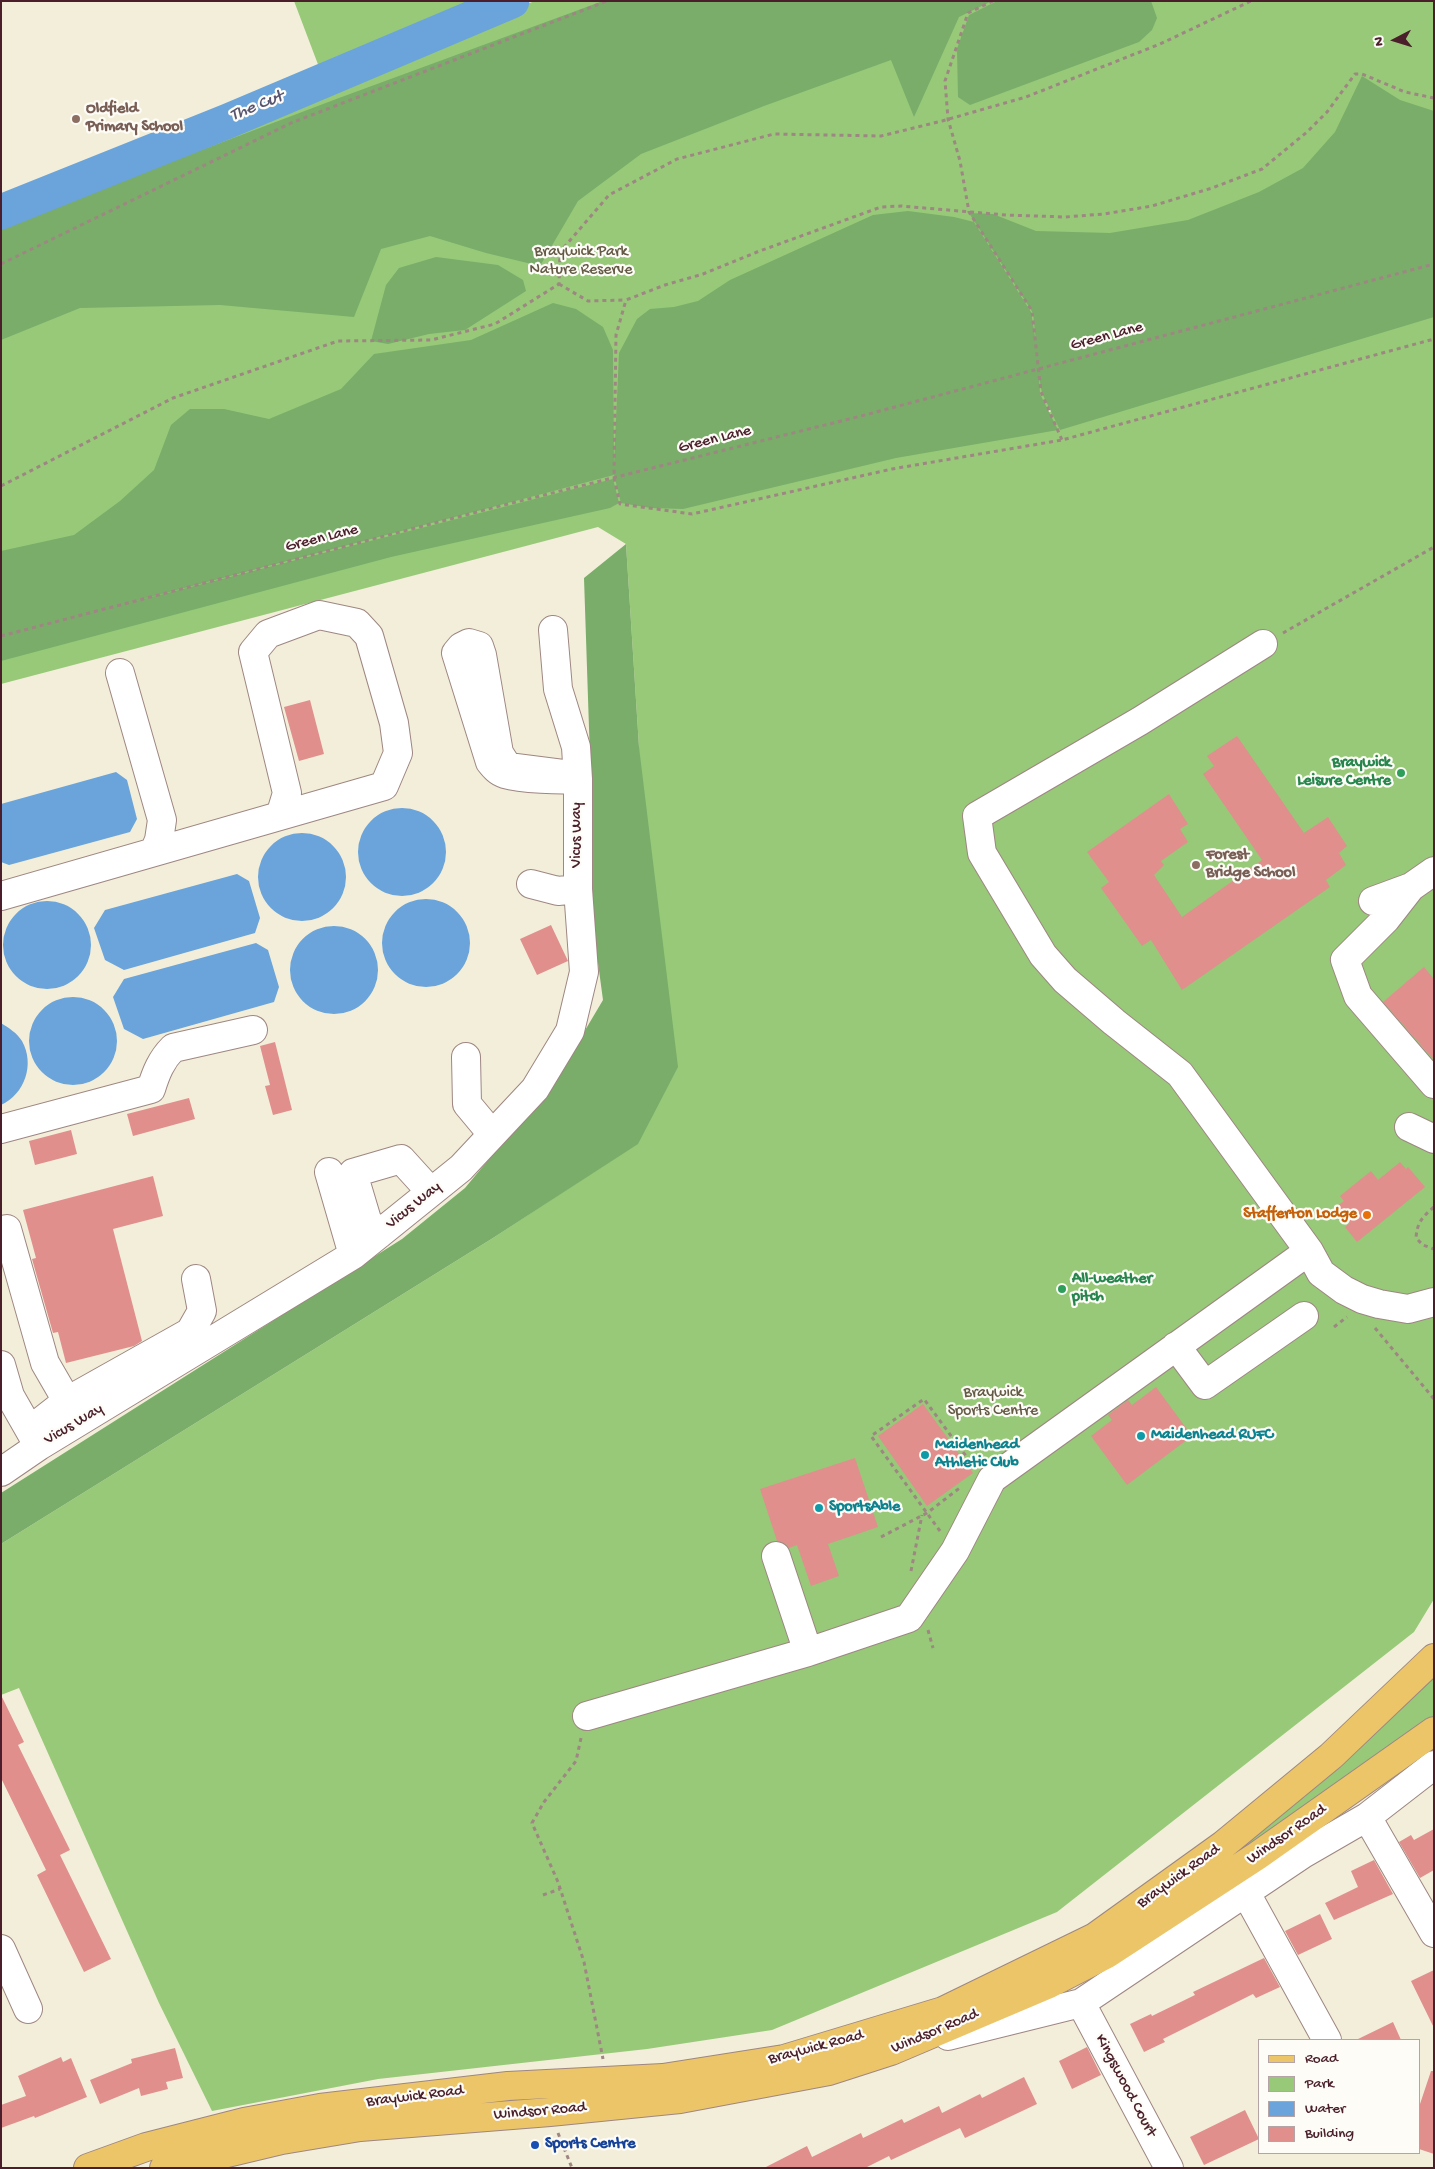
<!DOCTYPE html>
<style>
body{margin:0}
#map{position:relative;width:1435px;height:2169px;overflow:hidden;background:#f3eed9;font-family:"Gochi Hand",sans-serif}
canvas{display:block}
.frame{position:absolute;inset:0;border:2px solid #4a1f2b;pointer-events:none}
.legend{position:absolute;left:1258px;top:2039px;width:162px;height:115px;box-sizing:border-box;background:#fdfcf7;border:1px solid #b5a4a5;margin:0;padding:6px 9px;list-style:none;font-size:15px;color:#4a1f2b}
.legend li{display:flex;align-items:center;gap:10px;height:25px}
.legend b{width:25px;border:1px solid #b5a4a5}
.north{position:absolute;left:1370px;top:15px;width:50px;height:50px;-webkit-text-stroke:4px #fdfcf7;paint-order:stroke;rotate:265deg;font-size:14px;font-weight:700;line-height:20px;text-align:center;color:#4a1f2b}
.north::after{content:'';display:block;margin:auto;width:18px;height:22px;background:#4a1f2b;clip-path:polygon(50% 0,100% 100%,50% 72%,0 100%)}
</style>
<div id="map">
<canvas width="1435" height="2169"></canvas>
<div class="frame"></div>
<ul class="legend">
<li><b style="height:6px;background:#ecc569"></b>Road</li>
<li><b style="height:14px;background:#97c979"></b>Park</li>
<li><b style="height:14px;background:#6aa4da"></b>Water</li>
<li><b style="height:14px;background:#e08f8d"></b>Building</li>
</ul>
<div class="north">N</div>
</div>
<script>
const ctx = document.querySelector('canvas').getContext('2d');
ctx.lineJoin = 'round';
function paint(path, color) { ctx.fillStyle = color; ctx.fill(path, 'evenodd'); }
function stroke(path, color, width, dash) { ctx.strokeStyle = color; ctx.lineWidth = width; ctx.lineCap = dash ? 'butt' : 'round'; ctx.setLineDash(dash || []); ctx.stroke(path); }
function drawText(font, color, halo, rows, align = 'center') {
  ctx.font = font + ' "Gochi Hand",sans-serif'; ctx.lineWidth = 4.5; ctx.setLineDash([]); ctx.textBaseline = 'middle'; ctx.strokeStyle = halo; ctx.fillStyle = color; for (const [text, x, y, turn = 0] of rows) {
    ctx.save(); ctx.translate(x, y); ctx.rotate((+turn || 0) * Math.PI / 180); ctx.textAlign = isNaN(turn) ? turn : align; if (halo) ctx.strokeText(text, 0, 0); ctx.fillText(text, 0, 0); ctx.restore();
  }
}
paint(new Path2D(`
 M294,1H495L322,75Z
 M535,1H1434V305L884,452L1119,395L1434,307V1599L1414,1632L1057,1912L772,2030L647,2049L378,2079L212,2111L159,2003L19,1688L1,1695V1544L493,1238L638,1143L639,747L626,544L598,527L1,684V198Z
 M1434,1672V1718L1403,1741L1148,1913Z`), '#97c979');
paint(new Path2D(`
 M603,1H992L959,17L914,117L891,60L764,106L641,154L578,201L540,266L486,253L430,236L381,249L354,317L220,305L80,308L1,340V226L339,98Z
 M997,1H1151L1157,18L1152,30L1139,42L970,105L958,97L957,49L969,15Z
 M1362,76L1400,100L1434,111V317L1060,430L1042,393L1039,377L1040,394L1058,430L896,458L683,509L651,508L621,503L614,475L124,604L613,479L619,503L610,508L391,557L1,661V551L74,535L120,501L154,470L171,425L190,409H224L269,419L341,389L374,354L471,340L553,303L576,309L603,327L613,350L614,465L619,353L637,319L650,309L674,307L698,301L730,280L873,215L908,211L954,217L974,222L1031,312L1036,342L1033,313L969,213L993,214L1036,231L1110,233L1188,220L1259,192L1303,168L1335,132Z
 M436,257L498,265L523,280L526,291L465,330L429,334L388,344L371,341L386,285L399,268Z
 M626,544L639,747L678,1067L638,1144L493,1238L1,1544V1493L402,1239L465,1188L558,1076L603,1000L586,874L590,758L584,578Z`), '#79ad69');
paint(new Path2D(`
 M116,772L127,780L137,819L130,832L9,865L1,862V804Z
 M358 852a44 44 0 1 1 88 0a44 44 0 1 1-88 0Z
 M258 877a44 44 0 1 1 88 0a44 44 0 1 1-88 0Z
 M237,874L249,881L260,918L255,933L124,970L105,960L94,928L105,910Z
 M382 943a44 44 0 1 1 88 0a44 44 0 1 1-88 0Z
 M3 945a44 44 0 1 1 88 0a44 44 0 1 1-88 0Z
 M290 970a44 44 0 1 1 88 0a44 44 0 1 1-88 0Z
 M256,943L268,950L279,987L274,1002L143,1039L124,1029L113,997L124,979Z
 M29 1041a44 44 0 1 1 88 0a44 44 0 1 1-88 0Z
 M1,1023C9,1028 17,1033 22,1041C35,1064 25,1094 1,1105Z`), '#6aa4da');
stroke(new Path2D(`
 M1,212L228,121L512,1`), '#6aa4da', 35);
paint(new Path2D(`
 M310,700L324,754L299,761L284,707Z
 M1237,736L1304,833L1328,817L1347,846L1339,853L1346,865L1326,880L1330,887L1182,990L1151,940L1142,946L1101,888L1109,882L1087,852L1169,794L1188,824L1180,829L1188,842L1161,861L1164,865L1154,875L1182,917L1262,860L1203,774L1214,766L1207,756Z
 M551,925L568,961L537,975L520,939Z
 M1424,967L1434,979V1060L1383,1002Z
 M275,1042L292,1110L273,1115L265,1086L270,1085L260,1046Z
 M189,1098L195,1119L133,1136L127,1114Z
 M71,1130L77,1154L35,1165L29,1141Z
 M1400,1162L1406,1169L1408,1167L1425,1187L1357,1242L1345,1227L1350,1223L1337,1206L1344,1201L1340,1196L1371,1171L1378,1180Z
 M153,1176L163,1216L113,1229L142,1341L134,1346L66,1363L58,1332L53,1333L32,1259L36,1258L23,1210Z
 M1156,1387L1192,1436L1127,1485L1091,1436L1112,1420L1108,1415L1128,1400L1132,1405Z
 M923,1404L973,1473L927,1506L878,1436Z
 M855,1458L878,1527L828,1544L839,1576L811,1586L797,1545L789,1548L786,1544L777,1541L760,1489Z
 M1,1695L24,1742L18,1745L70,1850L60,1855L111,1959L84,1972L37,1875L46,1870L1,1778Z
 M1434,1829V1870L1420,1878L1399,1842L1411,1835L1414,1840Z
 M1374,1860L1393,1894L1334,1920L1325,1903L1358,1887L1351,1871Z
 M1320,1914L1332,1939L1298,1955L1285,1931Z
 M1264,1958L1280,1987L1256,1998L1253,1994L1163,2039L1165,2042L1144,2052L1130,2024L1151,2014L1152,2016L1195,1995L1193,1992Z
 M1434,1970V2028L1411,1981Z
 M1393,2022L1401,2040H1356Z
 M1087,2047L1101,2075L1072,2089L1059,2061Z
 M175,2048L183,2078L166,2082L168,2089L141,2096L139,2088L100,2104L90,2080L132,2063L131,2059Z
 M61,2057L63,2062L71,2058L87,2097L35,2118L34,2116L1,2128V2105L26,2096L18,2076Z
 M1431,2071H1434V2154L1419,2149V2107Z
 M1024,2077L1037,2104L965,2138L960,2128L891,2160L889,2156L865,2168H764L807,2146L812,2157L861,2133L863,2138L902,2119L904,2123L939,2106L942,2113L980,2094L982,2098Z
 M1245,2110L1259,2139L1204,2165L1190,2137Z`), '#e08f8d');
const minor = new Path2D(`
 M469,643L479,646L482,655L499,753L508,767L563,774L578,779C560,780 522,779 505,774C498,772 494,767 490,762L456,653L461,647Z
 M1263,644L1140,721L977,816L982,853L1043,955L1065,980L1114,1022L1180,1074L1309,1251L1321,1273L1344,1290L1362,1299L1379,1304L1408,1309L1434,1302
 M120,673L162,820L159,840L154,852
 M531,884L558,891L578,889
 M1411,887L1386,919L1345,960L1358,996L1434,1084
 M1,896L384,786L398,753L394,723L369,636L357,623L319,615L268,634L253,652L287,793L280,816
 M1373,901L1411,887L1434,871
 M466,1057L467,1104L492,1134
 M1409,1127L1434,1139
 M1,1129L151,1089C156,1073 161,1060 173,1048L253,1030
 M329,1172L353,1255
 M7,1229L45,1363L67,1401
 M378,1235L367,1220L353,1173L401,1159L431,1192
 M1176,1346L1205,1385L1304,1316
 M1,1365L10,1396L38,1445
 M30,1430L67,1401L190,1332L202,1311L196,1279
 M1,1472L39,1446L353,1255L461,1168L535,1089L570,1031L584,972L578,889V779L576,747L558,689L553,630
 M776,1556L808,1652L909,1618L955,1551L992,1479L1309,1251
 M587,1716L808,1652
 M1367,1817L1434,1933
 M1246,1893L1327,2040
 M1,1949L28,2009
 M1081,2003L1169,2168
 M948,2036L1081,2003L1303,1854L1367,1817L1434,1765`);
const major = new Path2D(`
 M88,2168L146,2147L244,2122L320,2108L508,2086L663,2078L784,2059L943,2011L1095,1937L1223,1845L1331,1756L1434,1658
 M164,2168L282,2140L360,2127L550,2112L680,2099L829,2071L891,2051L1049,1984L1107,1954L1257,1856L1434,1731`);
stroke(minor, '#9e8682', 30);
stroke(major, '#9e8682', 30);
stroke(new Path2D(`
 M993,1L968,13L945,81L948,119L960,161L969,212L1032,311L1041,392L1062,440
 M1434,98L1405,92L1362,74H1355L1327,112L1307,132L1262,169L1212,188L1152,206L1104,214L1065,217L1006,215L901,206L881,207L757,252L703,274L665,285L626,300L616,335L614,478L620,504L692,514L892,469L1062,440L1434,339
 M1,264L291,123L607,1
 M559,284L588,301L626,300
 M1,486L173,398L338,341L431,340L495,324L559,284L560,252L609,195L677,159L774,134L881,136L942,121L1026,97L1160,44L1251,1
 M1283,633L1434,547
 M1,636L496,507L861,416L1434,264
 M1434,1207C1422,1217 1417,1223 1416,1238L1423,1245L1434,1249
 M1334,1327L1347,1317
 M1375,1328L1434,1399
 M940,1531L871,1436L924,1399L974,1467
 M881,1537L927,1513L961,1487
 M911,1571L922,1515
 M928,1630L933,1648
 M581,1738L576,1761L544,1802L532,1823L558,1882L584,1962L603,2059
 M543,1895L560,1889
 M558,2133L572,2168`), '#9e8682', 3, [4, 4]);
stroke(minor, '#fff', 28);
stroke(major, '#ecc569', 28);
for (const [x, y, r, color] of [
 [76,119,5,"#8d6e63"],
 [1401,773,5,"#2e9e5b"],
 [1196,865,5,"#8d6e63"],
 [1367,1215,5,"#e8710a"],
 [1062,1289,5,"#2e9e5b"],
 [1141,1436,5,"#0f9aa8"],
 [925,1455,5,"#0f9aa8"],
 [819,1508,5,"#0f9aa8"],
 [535,2145,5,"#1a4fb4"]
]) { const dot = new Path2D(); dot.arc(x, y, r, 0, 2 * Math.PI); ctx.fillStyle = color; ctx.fill(dot); stroke(dot, '#fdfcf7', 2); }
drawText('bold 16px', '#785e54', '#fdfcf7', [
 ["Oldfield",86,110],
 ["Primary School",86,128],
 ["Forest",1206,856],
 ["Bridge School",1206,874]
], 'left');
drawText('16px', '#655a46', '#fdfcf7', [
 ["Braywick Park",581,253],
 ["Nature Reserve",581,271],
 ["Braywick",993,1394],
 ["Sports Centre",993,1412]
]);
drawText('16px', '#4a1f2b', '#fdfcf7', [
 ["Green Lane",1107,337,-15],
 ["Green Lane",715,440,-14],
 ["Green Lane",322,539,-14],
 ["Vicus Way",578,835,-90],
 ["Vicus Way",414,1206,-39],
 ["Vicus Way",74,1425,-31],
 ["Windsor Road",1287,1835,-35],
 ["Braywick Road",1179,1877,-36],
 ["Windsor Road",935,2032,-23],
 ["Braywick Road",816,2048,-15],
 ["Kingswood Court",1125,2086,62],
 ["Braywick Road",415,2097,-7],
 ["Windsor Road",540,2112,-5]
]);
drawText('bold 16px', '#27864d', '#fdfcf7', [
 ["Braywick",1391,764],
 ["Leisure Centre",1391,782],
 ["All-weather",1072,1280,"left"],
 ["pitch",1072,1298,"left"]
], 'right');
drawText('bold 16px', '#c56008', '#fdfcf7', [
 ["Stafferton Lodge",1357,1215]
], 'right');
drawText('bold 16px', '#0d838f', '#fdfcf7', [
 ["Maidenhead RUFC",1151,1436],
 ["Maidenhead",935,1446],
 ["Athletic Club",935,1464],
 ["SportsAble",829,1508]
], 'left');
drawText('bold 16px', '#164399', '#fdfcf7', [
 ["Sports Centre",545,2145]
], 'left');
drawText('italic 18px', '#575471', '#fdfcf7', [
 ["The Cut",257,107,-22]
]);
</script>
